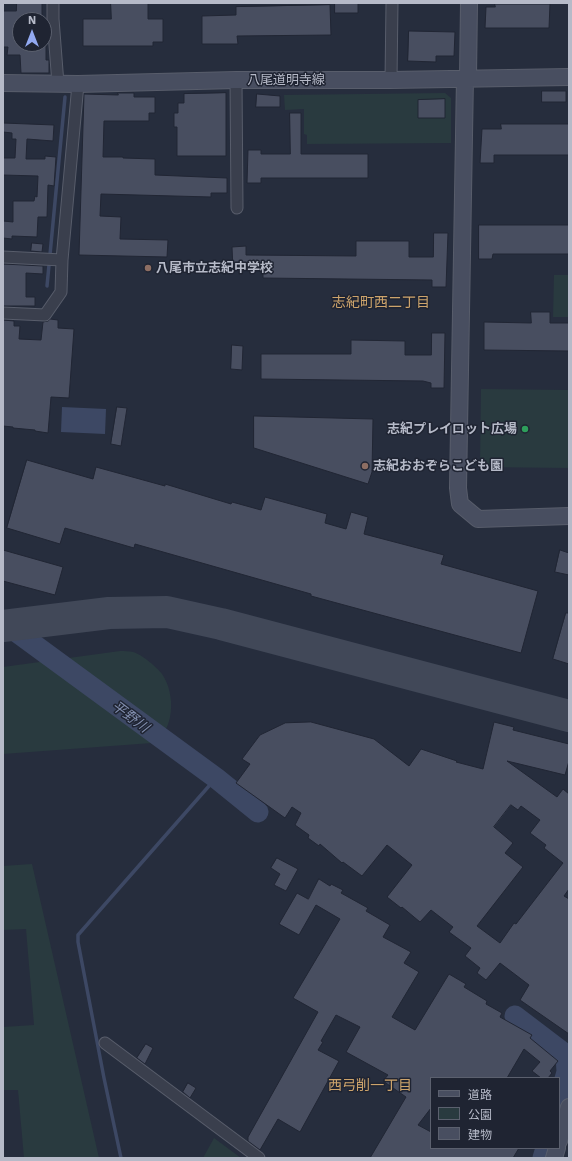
<!DOCTYPE html>
<meta charset="utf-8">
<style>
body{margin:0}
#map{position:relative;width:572px;height:1161px;overflow:hidden;background:#262d3d;font-family:"Work Sans","Noto Sans JP",sans-serif}
canvas{display:block}
.frame{position:absolute;inset:0;border:4px solid #b6bac8;pointer-events:none}
.legend{position:absolute;left:430px;top:1077px;width:130px;height:72px;box-sizing:border-box;background:#1f2432;border:1px solid #5b606e;margin:0;padding:5px 7px;list-style:none;font-size:12px;color:#b6bac8}
.legend li{display:flex;align-items:center;gap:8px;height:20px}
.legend b{width:20px;border:1px solid #5b606e}
.north{position:absolute;left:12px;top:12px;width:40px;height:40px;box-sizing:border-box;background:#1f2432;border:1px solid #5b606e;border-radius:50%;rotate:0deg;font-size:11px;font-weight:700;line-height:16px;text-align:center;color:#b6bac8}
.north::after{content:'';display:block;margin:auto;width:14px;height:18px;background:#92a9f1;clip-path:polygon(50% 0,100% 100%,50% 72%,0 100%)}
</style>
<div id="map">
<canvas width="572" height="1161"></canvas>
<div class="frame"></div>
<ul class="legend">
<li><b style="height:5px;background:#484e60"></b>道路</li>
<li><b style="height:11px;background:#293a3f"></b>公園</li>
<li><b style="height:11px;background:#484e60"></b>建物</li>
</ul>
<div class="north">N</div>
</div>
<script>
const ctx = document.querySelector('canvas').getContext('2d');
ctx.lineJoin = 'round';
function paint(path, color) { ctx.fillStyle = color; ctx.fill(path, 'evenodd'); }
function stroke(path, color, width, dash) { ctx.strokeStyle = color; ctx.lineWidth = width; ctx.lineCap = dash ? 'butt' : 'round'; ctx.setLineDash(dash || []); ctx.stroke(path); }
function drawText(font, color, halo, rows, align = 'center') {
  ctx.font = font + ' "Work Sans","Noto Sans JP",sans-serif'; ctx.lineWidth = 3; ctx.setLineDash([]); ctx.textBaseline = 'middle'; ctx.strokeStyle = halo; ctx.fillStyle = color; for (const [text, x, y, turn = 0] of rows) {
    ctx.save(); ctx.translate(x, y); ctx.rotate((+turn || 0) * Math.PI / 180); ctx.textAlign = isNaN(turn) ? turn : align; if (halo) ctx.strokeText(text, 0, 0); ctx.fillText(text, 0, 0); ctx.restore();
  }
}
paint(new Path2D(`
 M445,93L451,98V143L307,144V135L304,134V109L285,110L284,95Z
 M554,275H569V317H553Z
 M481,389L569,390V468L480,467Z
 M120,651C124,651 129,651 133,652C141,654 157,667 162,674C176,694 175,732 152,743L3,754V667Z
 M32,864L99,1158H24L18,1090H3V1027L34,1025L26,929L3,930V866Z
 M214,1138L241,1158H203Z`), '#293a3f');
paint(new Path2D(`
 M62,407L106,409L105,434L61,432Z`), '#3d4864');
stroke(new Path2D(`
 M47,286L65,97
 M121,1158L104,1078L78,942V935L216,778`), '#3d4864', 3.5);
stroke(new Path2D(`
 M3,622L216,778L258,812
 M515,1016L566,1055L567,1072L559,1100
 M543,1158L546,1148`), '#3d4864', 21);
stroke(new Path2D(`
 M3,626L109,613L167,612L221,624L569,716`), '#414858', 32);
const building = new Path2D(`
 M17,3H42V20L18,21V44H46V60H49V73H21L20,55H7L8,47H3V11H16Z
 M111,3H148V19H163V42H153V46H83V19H111Z
 M335,3H358V13H335Z
 M495,4H550L549,28H485L486,7H495Z
 M330,5L331,35L237,36L238,44H202V16L236,15V7Z
 M409,31L455,32L454,56H436V62L408,61Z
 M542,91H566V102H542Z
 M118,93H134V97H155V113H149V121H104L103,157H123V158L155,159V175L227,178V193H211V197L101,194L100,216L121,217L120,239L168,240L167,257L79,255L84,94L118,95Z
 M226,93V156H177V127H174V113H178V103H184V94Z
 M257,94L280,96V107H256Z
 M445,99V118H418V100Z
 M290,113H301V154H368V178H261V183H247L248,150H261V154H290Z
 M3,123L54,125L53,141L27,139L26,159H45V156L56,157L54,186L48,185L47,217H38L37,237L12,236V239L3,238V221L13,222V201H34L35,196L37,197L38,176L3,175V158H15L16,139H12V133L3,132Z
 M501,124H569V155H494V163H480L482,129H501Z
 M479,225H569V254H493L492,259H479Z
 M434,233H448L446,287H432V280L263,278V270H233L232,247L246,246V255L356,256V241H409V257H433Z
 M32,243L43,244L42,252L31,251Z
 M3,264L43,266V274L26,273V297H35V306H3Z
 M531,312H550V323H569V351L484,350V322L531,323Z
 M50,319L58,320V328L74,329L69,398L51,397L48,433L35,431V430L13,428V427L3,426V320L14,321V326H20L19,339L41,340L43,322L48,321Z
 M432,333H445L444,388H431V383L423,381L261,379V354H351V340L405,341V355H431Z
 M232,345L243,346L242,370L231,369Z
 M117,407L127,408L121,446L111,444Z
 M254,416L373,419L372,472L368,484L254,448Z
 M27,460L93,479L96,467L165,486V484L231,504L232,502L261,510L265,497L327,514L325,523L346,529L351,512L368,517L364,534L444,555L441,564L538,591L521,653L311,596V594L135,544L134,548L65,528L60,544L7,528Z
 M3,550L63,567L55,595L3,581Z
 M560,550L569,553V575L555,572Z
 M566,613H569V664L553,659Z
 M311,722L374,739L409,766L421,749L457,761L456,762L483,769L494,722L514,727L513,730L569,744V761L565,775L507,761L557,797L563,789L569,794V889L564,896L569,899V1034L520,1000L529,985L500,963L486,980L477,973L480,968L465,956L471,948L449,932L453,927L431,910L420,922L402,907L401,908L387,897L412,865L387,845L362,876L343,862L342,863L320,844L319,846L308,838L309,835L295,825L301,813L292,807L285,818L236,783L250,764L242,759L260,735L285,723ZM511,805L518,810L521,806L540,820L530,833L546,845L544,848L563,863L516,924L514,923L500,943L477,926L523,867L505,853L513,843L494,827Z
 M277,858L298,869L286,891L274,885L280,874L271,868Z
 M319,879L330,886L331,884L343,890L341,893L368,908L366,911L390,925L383,937L411,952L404,963L419,972L392,1017L415,1030L449,974L466,984L464,987L487,1001L486,1004L502,1013L500,1017L532,1035L530,1038L558,1061L550,1071L552,1073L548,1078H541L532,1071L540,1062L524,1049L507,1078H431V1108L418,1125L431,1132V1148H519L513,1158H370L406,1097L383,1081L388,1075L346,1052L360,1027L336,1015L321,1041L323,1042L318,1050L339,1061L300,1132L278,1119L260,1150L248,1141V1137L318,1012L293,998L340,919L316,905L299,935L279,924L297,893L308,899Z
 M146,1044L153,1048L145,1064L137,1058Z
 M188,1083L196,1088L190,1098L183,1092Z`);
paint(building, '#484e60');
stroke(building, '#212634', 1);
const street = new Path2D(`
 M53,3V19L58,84
 M236,80L237,208
 M391,80L392,3
 M3,257L62,260
 M3,313L45,315L61,292L62,260L78,84
 M105,1043L259,1158`);
const secondary = new Path2D(`
 M465,77L458,488L460,504L478,519L569,516
 M468,77L469,3
 M3,83L78,84L236,80H391L569,77
 M559,1141L569,1107
 M554,1158L557,1148`);
stroke(street, '#585d6b', 13);
stroke(secondary, '#585d6b', 18);
stroke(street, '#3a3f4d', 11);
stroke(secondary, '#484e60', 16);
for (const [x, y, r, color] of [
 [148,268,4,"#8d6e63"],
 [525,429,4,"#2e9e5b"],
 [365,466,4,"#8d6e63"]
]) { const dot = new Path2D(); dot.arc(x, y, r, 0, 2 * Math.PI); ctx.fillStyle = color; ctx.fill(dot); stroke(dot, '#1f2432', 1.5); }
drawText('13px', '#b6bac8', '#1f2432', [
 ["八尾道明寺線",286,80]
]);
drawText('bold 13px', '#b6bac8', '#1f2432', [
 ["八尾市立志紀中学校",156,268],
 ["志紀プレイロット広場",517,429,"right"],
 ["志紀おおぞらこども園",373,466]
], 'left');
drawText('14px', '#cda46c', '#1f2432', [
 ["志紀町西二丁目",381,303],
 ["西弓削一丁目",370,1086]
]);
drawText('italic 14px', '#808dad', '#1f2432', [
 ["平野川",130,717,37]
]);
</script>
